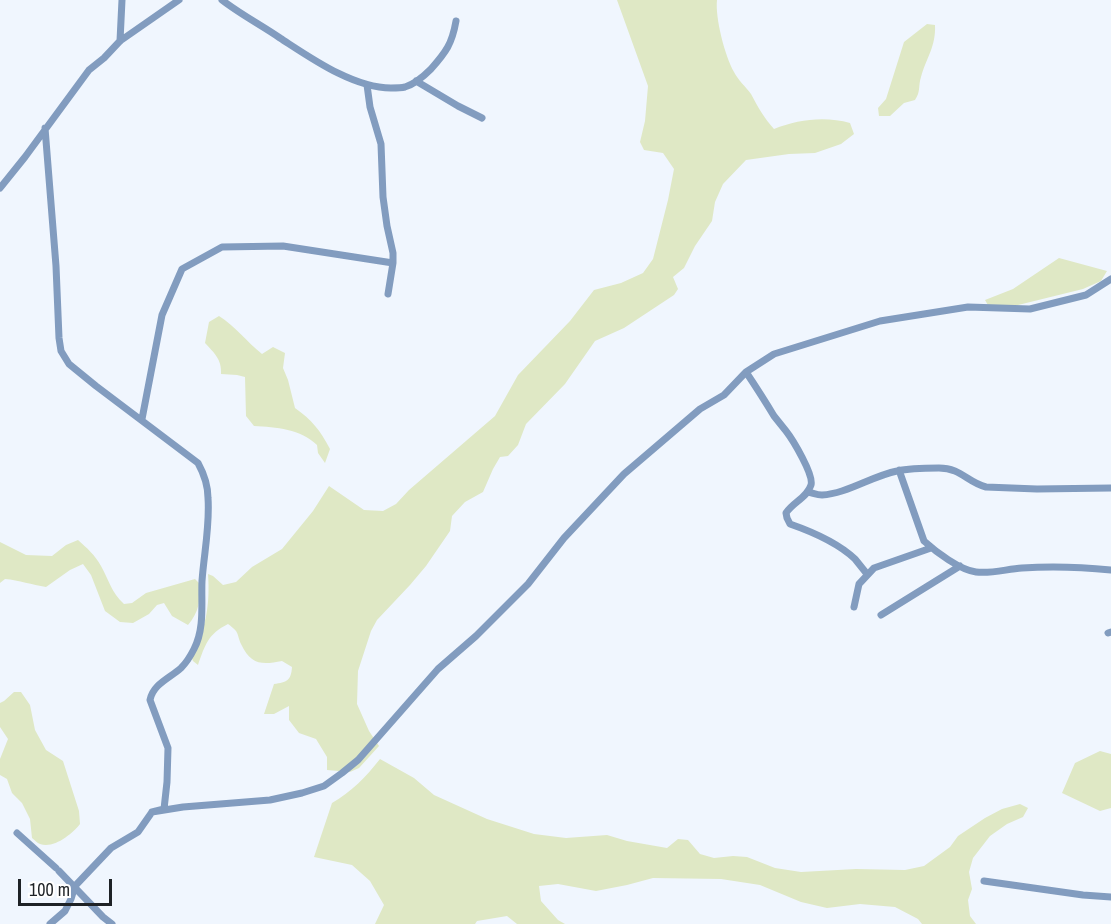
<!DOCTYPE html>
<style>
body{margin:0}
#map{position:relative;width:1111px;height:924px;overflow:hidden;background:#f0f6fe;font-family:"Archivo Narrow",sans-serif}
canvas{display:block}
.scale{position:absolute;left:18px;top:879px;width:94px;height:27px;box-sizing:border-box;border:3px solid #1e2226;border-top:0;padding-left:8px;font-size:18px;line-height:21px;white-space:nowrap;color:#1e2226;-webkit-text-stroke:4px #fff;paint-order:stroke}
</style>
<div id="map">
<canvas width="1111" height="924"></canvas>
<div class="scale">100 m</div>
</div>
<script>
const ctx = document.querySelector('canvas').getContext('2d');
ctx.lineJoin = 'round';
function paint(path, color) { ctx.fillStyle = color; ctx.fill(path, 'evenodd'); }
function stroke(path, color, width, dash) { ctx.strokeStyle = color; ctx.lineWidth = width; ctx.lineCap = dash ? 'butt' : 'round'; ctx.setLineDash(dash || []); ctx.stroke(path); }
paint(new Path2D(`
 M617,0H717C715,18 725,56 734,72C738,80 746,87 751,94C758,107 764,118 774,129C798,119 826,116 850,123L854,134L841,144L815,153L789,154L746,160L723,184L715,202L712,221L695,246L684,268L673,277L678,289L674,295L624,328L595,341L565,384L526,424L518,445L508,456L500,457L493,469L483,492L465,502L452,516L450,531L426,566L410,585L377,620L371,631L358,671L357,704L369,731L379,746L359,768L350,772L327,770V757L316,739L299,733L289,720V706L274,714H264L274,684C287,682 291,681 292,667L282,661C262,665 251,665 241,644C236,632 240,633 228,624C208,634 205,645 198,665L193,661L190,654C207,631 210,602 208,574L213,576L223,585L236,582L252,567L282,549L313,511L329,486L364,510L383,511L396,504L409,490L495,416L518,375L570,321L594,290L621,283L643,273L653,259L668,200L674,169L663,153L644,150L640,142L645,121L648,86Z
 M927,24L935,25C936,47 926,58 921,77C918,86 921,91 915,100L904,103L890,116H879L878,108L886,99L904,42Z
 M1059,258L1107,271L1101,281L1083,289L1010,307H989L985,300L1013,289Z
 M219,316C235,326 247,342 262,354L273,347L285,353L283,368L288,380L295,408C312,420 320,430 330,449L325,463L318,453L317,445C301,429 276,427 254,426L246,416L245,377L237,375L221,374C222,359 214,353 205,343L209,322Z
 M78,540C87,548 95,555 101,566C109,580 111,592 124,604L132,603L146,593L195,579L199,583C201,600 199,612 188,625L172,616L164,603L157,605L149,614L133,623L120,622L105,611L91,575L83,564L70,570L46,587C32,585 19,580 5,579L0,583V542L26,555L52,556L66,545Z
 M14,692H21L30,705L35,730L46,750L63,761L79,811L80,824C72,834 54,849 40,844C37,843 35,840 32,838L30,819L22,803L12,793L7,779L0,775V759L8,739L0,727V703L4,701Z
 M1100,751L1111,754V808L1100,811L1062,793L1075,763Z
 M380,759L414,778L434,795L487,819L534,834L566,838L607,835L627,841L667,848L678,839L688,840L700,854L714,858L733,856L747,857L775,868L801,872L856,869L905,870L924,866L950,847L958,836L985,818L1002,809L1020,804L1028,808L1023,817L1007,824L990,836L973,858L969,872L972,889L968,900L970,916L976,924H922L918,919L895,907L860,904L827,908L801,902L760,885L721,879L653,878L627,885L596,891L558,884L539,886L541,901L558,920L565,924H517L507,916L477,921L475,924H375L384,905L370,881L352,865L314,857L332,803C351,792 366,777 380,759Z`), '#dfe8c5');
stroke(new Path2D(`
 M222,0C240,14 261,25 280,38C311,58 353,88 391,88C396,88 401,88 405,87C415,84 424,76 431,69C446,52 452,44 456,21
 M120,41L122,0
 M416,81L458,106L482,118
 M367,85L370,107L381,144L383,197L387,226L393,253V263L388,294
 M45,128L56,266L59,338L61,351L69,364L96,386L198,463C204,474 208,485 208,498C210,526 204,553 202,581C201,602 205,628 194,649C191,655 186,663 181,668C170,678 153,684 150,700L168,748L167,782L164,809L152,812L138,832L111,848L75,886L71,899L65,911L50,924
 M0,188L25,157L89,70L104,58L120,41L179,0
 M746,372C756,387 765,401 774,416C778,421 782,426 786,431C793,440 814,475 811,485C807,498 793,502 786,513L787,518L790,524C813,532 837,542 855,559C859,564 863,569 867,574
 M142,419L162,315L182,269L222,247L283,246L393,263
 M899,470L924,541C936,552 960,570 976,572C991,574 1007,569 1022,568C1052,566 1081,567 1111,570
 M808,492C813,493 817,495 822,495C846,494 872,476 897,471C910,468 926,468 939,468C961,468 967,482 986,487L1037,489L1111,488
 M854,607L859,584L874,568L931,548
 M881,615L960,566
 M1108,633L1111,632
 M152,812L183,807L270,800L302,793L324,786L342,773L358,760L438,669L476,636L528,584L564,538L624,474L700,409L724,395L746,372L774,354L880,321L968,307L1030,309L1086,295L1111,279
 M17,833L56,868
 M59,871L103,917L112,924
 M984,881L1083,895L1111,897`), '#829cbf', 7);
</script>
